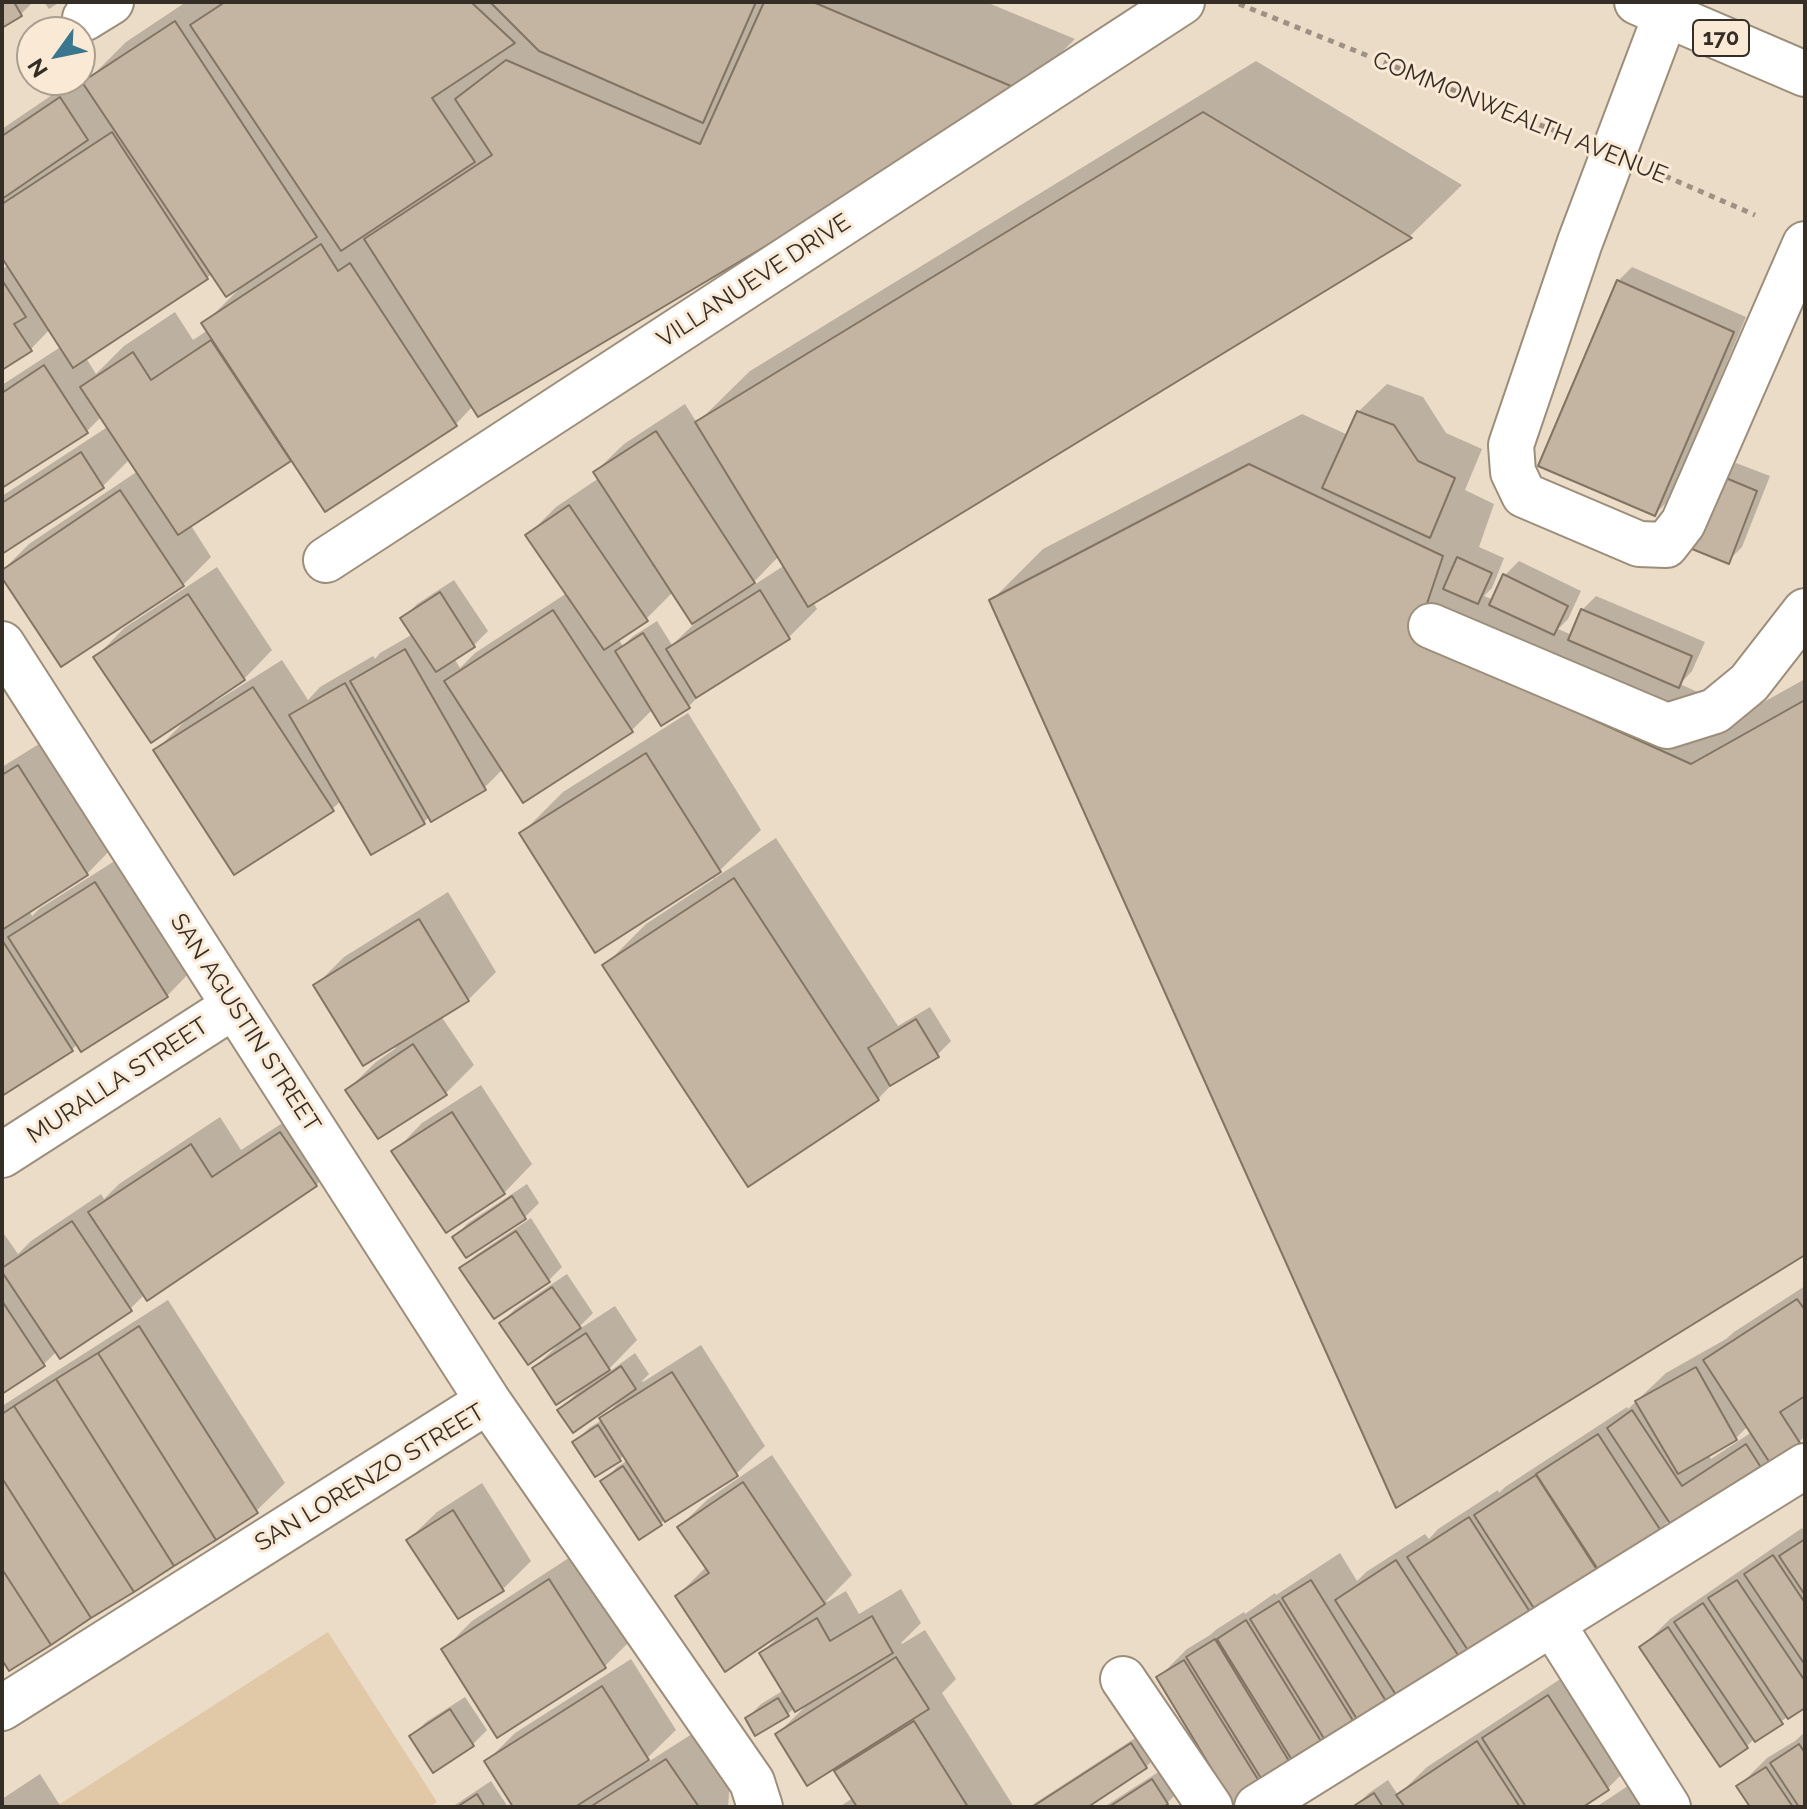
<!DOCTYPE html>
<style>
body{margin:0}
#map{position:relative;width:1807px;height:1809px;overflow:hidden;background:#ebdcc8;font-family:Raleway,sans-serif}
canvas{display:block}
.frame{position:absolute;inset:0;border:4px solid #342e26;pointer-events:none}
.north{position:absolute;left:16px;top:16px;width:80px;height:80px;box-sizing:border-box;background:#f9e9d5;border:2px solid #aa9e8f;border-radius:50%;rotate:237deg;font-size:22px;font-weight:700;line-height:32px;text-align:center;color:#342e26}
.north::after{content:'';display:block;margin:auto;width:28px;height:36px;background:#3a778e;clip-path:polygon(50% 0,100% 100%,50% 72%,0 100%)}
</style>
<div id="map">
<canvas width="1807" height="1809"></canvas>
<div class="frame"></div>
<div class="north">N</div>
</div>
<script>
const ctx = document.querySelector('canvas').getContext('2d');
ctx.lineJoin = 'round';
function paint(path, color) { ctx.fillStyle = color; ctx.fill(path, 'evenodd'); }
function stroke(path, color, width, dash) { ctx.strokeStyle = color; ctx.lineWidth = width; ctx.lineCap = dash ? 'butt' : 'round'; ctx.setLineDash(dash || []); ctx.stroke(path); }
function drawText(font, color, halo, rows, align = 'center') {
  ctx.font = font + ' Raleway,sans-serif'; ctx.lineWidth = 6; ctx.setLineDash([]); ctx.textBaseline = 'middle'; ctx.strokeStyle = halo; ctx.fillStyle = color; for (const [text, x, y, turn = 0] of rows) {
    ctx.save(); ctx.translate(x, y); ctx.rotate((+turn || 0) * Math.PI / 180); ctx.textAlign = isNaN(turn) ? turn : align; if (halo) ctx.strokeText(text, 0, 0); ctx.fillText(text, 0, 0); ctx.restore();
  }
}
paint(new Path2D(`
 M328,1632L437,1802L429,1807H55Z`), '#e1c8a7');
paint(new Path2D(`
 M2,2H33L21,14L2,26Z
 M44,2H60L49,9Z
 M186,2H986L1075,39L1024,90L473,406L456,424L292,458L190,524L211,557L183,585L2,574V571L29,544L138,471L130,459L103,486L2,552V496L109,426L102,416L87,431L2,486V385L62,346L50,329L31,349L2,368V269L9,265L2,255V129L74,80H80V76L89,70L92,76L126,42ZM212,273L239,289L204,324L208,330L193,340L175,312L124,346L96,374L86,358L207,278Z
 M1256,61L1462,185L1410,236L813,602L817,609L789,637L703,692L689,706L653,709L631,731L503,769L484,788L430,816L424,822L372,852L342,800L332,809L156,750L188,718L96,657L124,628L217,567L272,650L244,679L213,699L215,702L282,660L308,700L320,687L373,656L375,659L380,653L413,634L403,618L417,604L454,580L488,631L474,645L454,658L460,668L475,653L567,593L528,535L556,507L599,478L595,472L624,444L685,404L697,423L750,371ZM779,556L785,565L751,587L750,586ZM673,592L694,624L672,645L657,621L632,637L623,646L618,639L646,619Z
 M1632,267L1746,317L1669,500L1655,514L1618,281Z
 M1387,384L1423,397L1446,433L1482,449L1465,490L1494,504L1479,547L1504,558L1492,588L1484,596L1494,600L1505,575L1519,561L1581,591L1568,619L1558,629L1572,635L1582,610L1596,596L1705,642L1692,671L1680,684L1744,713L1805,679V1253L991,601L1043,549L1302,414L1348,435L1358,412Z
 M1736,463L1770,476L1742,547L1728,561L1722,477Z
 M688,713L761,830L713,877L715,878L776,838L898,1026L930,1007L951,1041L937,1055L898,1078L878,1099L605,965L646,924L714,879L712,876L522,833L563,792Z
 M47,739L115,845L87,874L29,910L32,916L39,909L124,855L195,967L167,996L78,1043L72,1050L2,1094V767Z
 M448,892L496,972L468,1000L441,1016L474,1065L446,1093L379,1137L347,1090L376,1062L396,1048L316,985L344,957Z
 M481,1085L532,1164L504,1193L394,1152L422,1123Z
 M310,1105L344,1157L316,1185L145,1294L130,1309L57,1351L43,1365L2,1392V1231L18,1254L31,1241L101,1194L104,1199L119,1184L220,1117L241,1150Z
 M527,1184L539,1203L525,1217L466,1255L454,1237L468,1223Z
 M531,1218L562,1267L548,1281L462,1269L476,1255Z
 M567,1274L593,1313L580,1326L581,1328L615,1306L637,1340L608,1370L609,1372L635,1353L649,1374L642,1381L643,1382L701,1345L765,1446L736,1474L639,1537L603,1481L617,1467L628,1460L624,1455L620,1459L575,1442L589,1428L602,1420L619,1401L617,1400L559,1410L580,1390L534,1368L558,1345L501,1323L515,1309Z
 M1805,1286V1436L1799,1442L1769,1459L1761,1468L1670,1519L1660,1530L1538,1610L1468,1647L1458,1656L1261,1785L1159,1677L1187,1649L1210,1635L1217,1629L1244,1612L1245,1614L1275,1593L1276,1595L1340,1553L1357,1581L1366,1572L1425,1534L1429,1539L1438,1529L1498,1490L1499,1493L1505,1487L1627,1407L1628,1409L1666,1373L1726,1339L1734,1332ZM1748,1426L1752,1432L1711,1459L1708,1454L1736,1438Z
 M168,1300L285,1483L256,1511L2,1661V1406Z
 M772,1455L852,1575L826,1601L827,1602L846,1591L859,1614L901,1589L921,1623L901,1643L902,1644L925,1630L956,1679L942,1693L1014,1807H839L853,1798L836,1771L848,1760L777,1734L808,1704L794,1708L788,1714L756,1734L747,1718L761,1704L784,1690L761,1653L778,1637L677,1596L706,1567L679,1527L708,1499Z
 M482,1483L531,1561L503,1589L458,1617L408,1540L437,1512Z
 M1802,1528L1805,1533V1706L1755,1738L1747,1746L1642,1647L1670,1619Z
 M578,1552L633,1638L605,1666L497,1735L444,1649L472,1621Z
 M631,1659L676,1730L643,1762L645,1764L695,1732L730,1782L728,1807H516L487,1761L515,1733Z
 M1577,1668L1636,1760L1608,1788L1579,1807H1354L1369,1793L1388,1780L1398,1795L1427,1767Z
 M465,1697L487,1730L473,1744L434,1770L412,1736L426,1722Z
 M1146,1731L1160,1753L1146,1767L1085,1807H1029Z
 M1805,1732V1807H1753L1739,1786L1767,1758L1795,1741Z
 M1166,1767L1181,1789L1167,1803L1160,1807H1104Z
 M40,1774L61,1807H2V1799Z
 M1643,1776L1663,1807H1596Z
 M491,1781L508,1807H452Z`), '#0003');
const building = new Path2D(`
 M2,2H14L22,16L2,28Z
 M225,2H471L515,43L432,98L475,162L341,251L190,25Z
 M490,2H756L703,123L539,51Z
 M764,2H813L1025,92L478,417L364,239L492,155L455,99L506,60L700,144Z
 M175,21L317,237L226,297L82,82Z
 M60,97L88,140L2,199V136Z
 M1203,112L1412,238L808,607L695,422Z
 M112,132L208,279L73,368L2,258V204Z
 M321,244L338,271L350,263L457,426L325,512L201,323Z
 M2,280L26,317L14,324L32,351L2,370Z
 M1617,280L1734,332L1655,516L1538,466Z
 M211,340L291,461L178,535L80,387L133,352L151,380Z
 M44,365L88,433L2,488V393Z
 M1357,411L1394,425L1418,461L1455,478L1430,538L1322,488Z
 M656,431L755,583L692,624L593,472Z
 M81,452L104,488L2,554V503Z
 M1249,464L1443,556L1415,639L1691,764L1805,700V1255L1396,1508L989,600Z
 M1721,476L1757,491L1729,564L1692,549Z
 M120,490L184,586L61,667L2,578V570Z
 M569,505L648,621L604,650L525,535Z
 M1457,557L1492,573L1478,604L1443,589Z
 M1503,574L1568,606L1554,635L1489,605Z
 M760,590L790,639L696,698L666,649Z
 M440,592L475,647L436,672L400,618Z
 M188,594L245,680L151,743L93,657Z
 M1581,609L1692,656L1679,688L1568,640Z
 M553,610L633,732L523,803L444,681Z
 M643,633L690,708L661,726L615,651Z
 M405,649L486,790L431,822L350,681Z
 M345,683L425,824L371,855L289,715Z
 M253,687L334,811L234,875L153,750Z
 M646,753L721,872L595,953L519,833Z
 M18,765L88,875L2,930V775Z
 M734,878L879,1100L748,1187L602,965Z
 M95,882L168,997L81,1052L8,937Z
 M419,919L469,1001L363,1066L313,985Z
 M2,940L73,1051L2,1096Z
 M916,1019L939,1057L890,1086L868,1048Z
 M413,1044L447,1095L378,1139L345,1090Z
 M452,1112L505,1194L446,1233L391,1151Z
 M280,1132L317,1186L147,1301L88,1212L191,1144L212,1177Z
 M512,1196L526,1219L466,1258L452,1237Z
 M72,1221L132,1311L60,1359L2,1272V1268Z
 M516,1231L550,1282L494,1319L459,1268Z
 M552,1287L581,1328L528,1365L499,1323Z
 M1797,1299L1805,1310V1396L1780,1412L1800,1443L1770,1463L1703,1360Z
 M2,1301L45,1366L2,1394Z
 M139,1326L258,1513L216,1540L98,1353Z
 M586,1333L610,1370L556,1405L532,1368Z
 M98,1353L216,1540L174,1566L56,1379Z
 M621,1366L636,1389L573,1433L557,1410Z
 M1696,1367L1737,1440L1678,1474L1635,1401Z
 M672,1372L738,1476L665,1522L599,1418Z
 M56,1379L174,1566L134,1592L14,1406Z
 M14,1406L134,1592L91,1618L2,1478V1414Z
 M1632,1410L1682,1486L1746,1444L1762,1469L1673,1528L1607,1428Z
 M598,1425L621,1461L595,1477L572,1442Z
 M1598,1434L1661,1531L1599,1571L1536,1474Z
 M623,1466L662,1525L639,1540L600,1481Z
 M1536,1475L1599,1573L1537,1613L1474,1515Z
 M2,1478L91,1618L51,1645L2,1569Z
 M743,1482L825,1604L725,1672L675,1596L709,1573L677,1527Z
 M453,1510L504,1591L458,1619L406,1540Z
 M1469,1517L1532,1615L1471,1655L1407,1557Z
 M1805,1539V1595L1779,1556Z
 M1773,1555L1805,1603V1665L1744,1574Z
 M1396,1560L1460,1658L1398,1698L1335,1600Z
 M2,1569L51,1645L9,1671L2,1660Z
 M549,1579L606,1668L497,1738L441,1649Z
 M1311,1580L1389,1706L1360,1724L1282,1598Z
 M1737,1580L1805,1681V1708L1788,1719L1708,1598Z
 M1279,1601L1357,1727L1328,1745L1250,1619Z
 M1703,1603L1783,1724L1755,1742L1674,1622Z
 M872,1616L893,1653L795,1712L759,1653L817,1618L830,1641Z
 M1246,1620L1324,1746L1295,1765L1217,1639Z
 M1668,1627L1748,1748L1720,1767L1639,1647Z
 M1215,1639L1292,1766L1264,1783L1186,1657Z
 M896,1657L929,1709L807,1786L775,1734Z
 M1184,1660L1262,1786L1233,1804L1156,1677Z
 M602,1686L649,1760L575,1807H513L484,1761Z
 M1548,1695L1609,1790L1583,1807H1526L1482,1738Z
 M778,1698L789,1716L755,1736L745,1718Z
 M450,1709L474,1746L433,1773L409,1736Z
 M914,1721L968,1807H857L834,1771Z
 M1477,1741L1520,1807H1405L1396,1795Z
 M1131,1743L1147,1768L1088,1807H1032Z
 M1799,1744L1805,1753V1807H1799L1770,1763Z
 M666,1759L699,1807H590Z
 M1766,1767L1793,1807H1750L1736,1786Z
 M1152,1779L1168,1804L1164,1807H1109Z
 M1374,1793L1383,1807H1352Z
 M477,1794L485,1807H457Z`);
paint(building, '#c4b5a2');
stroke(building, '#827462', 2);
const minor = new Path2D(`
 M1666,14L1580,242L1511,445L1513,472L1524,495L1639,544L1666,545L1683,523L1805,244
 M85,18L111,2
 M326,560L1182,2
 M1431,626L1667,726L1715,711L1749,683L1805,611
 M2,644L488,1401L752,1782L760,1807
 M2,1155L234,1006
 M1552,1623L1668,1807
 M1123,1679L1210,1807
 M2,1708L488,1401
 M1257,1807L1805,1466`);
const major = new Path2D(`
 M1637,2L1805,74`);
stroke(minor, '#9c8e7b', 48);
stroke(major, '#9c8e7b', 48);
stroke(new Path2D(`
 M1239,4L1560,133
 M1665,176L1755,215`), '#9c9182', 5, [6, 6]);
stroke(minor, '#fff', 44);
stroke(major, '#fff', 44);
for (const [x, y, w] of [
 [1721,38,56]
]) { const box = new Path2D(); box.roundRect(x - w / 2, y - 18, w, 36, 6); ctx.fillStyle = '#f9e9d5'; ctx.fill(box); stroke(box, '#342e26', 2); }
drawText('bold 22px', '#342e26', null, [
 ["170",1721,38]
]);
drawText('24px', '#342e26', '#f9e9d5', [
 ["COMMONWEALTH AVENUE",1520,118,22],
 ["VILLANUEVE DRIVE",754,281,-33],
 ["SAN AGUSTIN STREET",245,1023,57],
 ["MURALLA STREET",118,1081,-33],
 ["SAN LORENZO STREET",370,1478,-31]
]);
</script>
